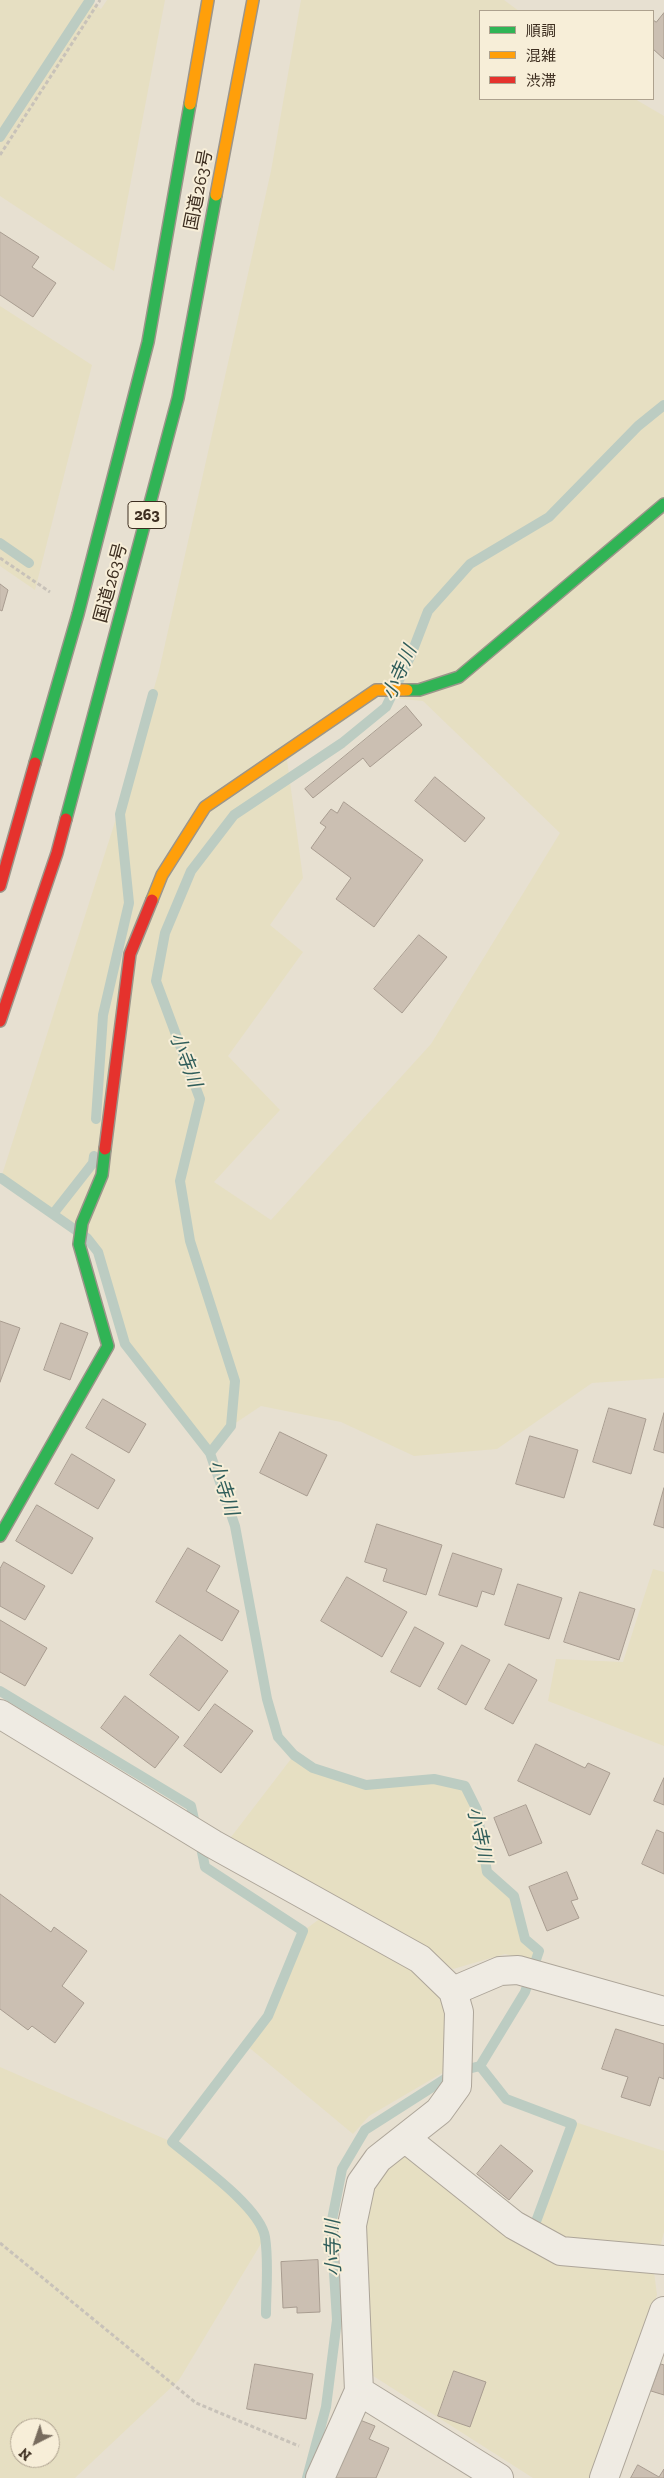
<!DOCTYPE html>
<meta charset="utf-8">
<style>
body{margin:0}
#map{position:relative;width:664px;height:2478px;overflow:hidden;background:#e7e0d1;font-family:"Zilla Slab","Noto Sans JP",serif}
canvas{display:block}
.legend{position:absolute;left:479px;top:10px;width:175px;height:90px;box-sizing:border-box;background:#f7eed8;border:1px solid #ada18e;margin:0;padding:6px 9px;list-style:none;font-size:15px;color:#3d2e20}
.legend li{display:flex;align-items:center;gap:10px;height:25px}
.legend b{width:25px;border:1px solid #ada18e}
.north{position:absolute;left:10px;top:2418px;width:50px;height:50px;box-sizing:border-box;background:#f7eed8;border:1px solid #ada18e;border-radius:50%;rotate:221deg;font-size:14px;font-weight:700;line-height:20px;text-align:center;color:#3d2e20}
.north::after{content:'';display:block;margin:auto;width:18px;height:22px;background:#786c5e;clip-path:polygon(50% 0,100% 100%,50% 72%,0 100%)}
</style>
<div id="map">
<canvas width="664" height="2478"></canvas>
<ul class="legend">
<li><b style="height:6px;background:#30b455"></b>順調</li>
<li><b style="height:6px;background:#ff9f0a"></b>混雑</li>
<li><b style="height:6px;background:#e5322d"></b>渋滞</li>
</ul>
<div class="north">N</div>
</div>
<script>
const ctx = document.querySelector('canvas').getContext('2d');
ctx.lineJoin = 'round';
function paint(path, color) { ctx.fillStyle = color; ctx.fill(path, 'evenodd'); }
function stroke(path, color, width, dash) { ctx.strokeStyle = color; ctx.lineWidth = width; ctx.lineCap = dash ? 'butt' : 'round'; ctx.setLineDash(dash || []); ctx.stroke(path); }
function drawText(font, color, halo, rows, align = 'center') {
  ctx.font = font + ' "Zilla Slab","Noto Sans JP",serif'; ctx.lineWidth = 4; ctx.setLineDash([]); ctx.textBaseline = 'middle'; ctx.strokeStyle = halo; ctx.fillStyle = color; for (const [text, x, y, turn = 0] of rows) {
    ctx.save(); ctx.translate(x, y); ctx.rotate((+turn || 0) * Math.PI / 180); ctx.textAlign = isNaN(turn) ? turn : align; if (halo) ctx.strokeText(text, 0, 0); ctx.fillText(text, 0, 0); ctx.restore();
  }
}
paint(new Path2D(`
 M0,0H88L101,9L107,0H165L114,271L0,196Z
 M301,0H504L519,11H480V99H635L664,116V1378L592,1383L497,1449L414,1456L341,1422L261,1406L231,1426L210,1453L125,1344L98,1252L87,1238L1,1178L114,825L159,671L271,171ZM379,697L423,701L560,833L431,1044L271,1220L214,1182L280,1110L228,1056L303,952L270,925L303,878L287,760Z
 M0,306L92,365L35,590L0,566Z
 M653,1569L664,1572V1746L548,1701L556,1659L623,1662Z
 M294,1755L313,1768L366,1785L434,1779L465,1786L477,1810L487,1872L514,1896L525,1939L539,1951L536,1962L505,1954L453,1969L419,1946L228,1841Z
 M321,1918L412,1965L446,2003L444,2072L369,2116L353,2134L246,2045L268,2016L303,1931Z
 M0,2067L172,2142L234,2195L259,2220L265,2237L179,2380L75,2478H0ZM20,2428H50V2458H20Z
 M575,2122L664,2151V2232L654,2272L657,2295L590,2478H533L367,2372L360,2221L377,2174L404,2155L525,2246Z`), '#e6dfc2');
stroke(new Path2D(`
 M0,137L90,0
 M0,543L29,563
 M96,1119L103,1015L129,903L120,814L153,694
 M1,1178L87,1238L98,1252L125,1344L210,1453
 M53,1214L93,1163L94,1156
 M0,1691L191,1806L196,1828
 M200,1842L205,1867L303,1931L268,2016L172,2142C197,2163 260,2207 265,2237C269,2262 266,2289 266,2314
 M480,2066L506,2099L572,2124L534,2227
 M307,2478L326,2407L337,2320L331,2225L342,2169L365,2130L456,2072L480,2066L525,1992L539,1951L525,1939L514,1896L487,1872L477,1810L465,1786L434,1779L366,1785L313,1768L294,1755L278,1737L267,1699L235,1526L210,1453L231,1426L235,1381L190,1241L180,1181L200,1099L156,981L165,933L191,871L234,815L342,743L386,707L411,655L428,611L470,564L549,517L638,426L664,405`), '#bcccc2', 10);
const building = new Path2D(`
 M664,13V59L653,49V20L656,22Z
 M0,232L39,257L32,267L56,283L33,317L0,295Z
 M0,584L8,590L2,611L0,610Z
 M406,706L422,725L370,767L363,758L313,798L305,789Z
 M435,777L485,818L465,842L415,801Z
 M344,802L423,860L374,927L336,899L351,878L311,848L326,827L320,823L331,809L337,813Z
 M419,935L447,957L402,1013L374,989Z
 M0,1321L20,1328L0,1382Z
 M61,1323L88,1333L70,1380L44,1370Z
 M103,1399L146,1424L129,1453L86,1428Z
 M609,1408L646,1419L631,1474L593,1462Z
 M664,1413V1453L654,1450Z
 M280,1432L327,1455L307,1496L260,1473Z
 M530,1436L578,1450L564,1498L516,1484Z
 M72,1454L115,1480L98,1509L55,1484Z
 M664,1488V1528L654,1525Z
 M37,1505L93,1538L72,1574L16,1541Z
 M377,1524L442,1545L426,1595L383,1581L387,1569L365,1562Z
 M188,1548L220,1566L206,1591L239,1611L222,1641L156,1602Z
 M453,1553L502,1569L494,1595L482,1591L477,1607L439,1595Z
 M4,1562L45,1586L25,1620L0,1606V1569Z
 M347,1577L407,1612L382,1657L321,1621Z
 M518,1584L562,1598L549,1639L505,1625Z
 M580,1592L635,1609L619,1660L564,1642Z
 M0,1620L47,1648L25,1686L0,1672Z
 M415,1627L444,1643L420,1687L391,1672Z
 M180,1635L228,1671L199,1711L150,1675Z
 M462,1645L490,1660L466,1705L438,1689Z
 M509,1664L537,1680L513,1724L485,1709Z
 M125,1696L179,1737L155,1768L101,1728Z
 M215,1704L253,1731L221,1773L184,1746Z
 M536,1744L585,1768L588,1763L610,1773L590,1815L518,1781Z
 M664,1778V1805L654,1801Z
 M526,1805L542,1843L509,1856L494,1818Z
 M657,1830L664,1833V1874L642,1864Z
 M567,1872L578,1899L571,1901L579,1918L547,1931L529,1887Z
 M0,1894L51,1932L54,1927L87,1951L62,1986L84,2003L55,2043L32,2026L28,2030L0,2009Z
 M616,2029L664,2044V2079L659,2077L650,2106L621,2097L628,2077L602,2069Z
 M501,2145L533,2171L509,2200L477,2174Z
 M318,2260L320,2312L297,2313V2307L283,2308L281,2262Z
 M255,2364L313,2374L306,2419L247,2409Z
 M661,2364L664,2365V2395L651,2391Z
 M454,2371L486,2382L470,2427L438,2416Z
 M360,2420L375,2426L369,2439L389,2448L376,2478H336Z
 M638,2465L659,2477L664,2469V2478H631Z`);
paint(building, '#cbbfb2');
stroke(building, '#a89c90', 1);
const street = new Path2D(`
 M0,1714L213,1844L420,1959L453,1991L459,2012L457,2086L439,2111L378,2159L361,2183L352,2225L359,2391L320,2478
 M453,1991L500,1971L518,1970L664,2011
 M405,2138L514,2225L561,2251L664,2260
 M359,2391L499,2478
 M604,2478L664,2311`);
const fast = new Path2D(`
 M407,690H419L459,677L664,504
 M35,763L78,614L148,342L190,104
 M66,819L178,398L216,195
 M0,1536L108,1346L79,1244L82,1223L102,1175L105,1149`);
const slow = new Path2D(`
 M190,104L208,0
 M216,195L253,0
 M152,900L162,875L205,807L376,690H407`);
const jam = new Path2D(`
 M0,886L35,763
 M0,1021L57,853L66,819
 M105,1149L130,954L152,900`);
stroke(street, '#ada599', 30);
stroke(fast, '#9c958a', 14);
stroke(slow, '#9c958a', 14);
stroke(jam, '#9c958a', 14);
stroke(new Path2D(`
 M0,155L100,0
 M0,558L50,592
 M0,2243L196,2403L299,2446`), '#c8c2b9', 3, [4, 2.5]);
stroke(street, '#efebe3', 28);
stroke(fast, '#30b455', 11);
stroke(slow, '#ff9f0a', 11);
stroke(jam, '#e5322d', 11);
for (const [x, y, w] of [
 [147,515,38]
]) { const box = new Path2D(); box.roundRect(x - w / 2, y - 13.5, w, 27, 4); ctx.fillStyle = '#f7eed8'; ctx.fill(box); stroke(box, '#3d2e20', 1); }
drawText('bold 16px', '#3d2e20', null, [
 ["263",147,515]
]);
drawText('18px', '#3d2e20', '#f7eed8', [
 ["国道263号",199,190,-79],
 ["国道263号",111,583,-75]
]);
drawText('italic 19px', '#2f5d5a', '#f7eed8', [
 ["小寺川",400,673,-66],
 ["小寺川",185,1060,69],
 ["小寺川",223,1488,72],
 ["小寺川",479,1835,78],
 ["小寺川",334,2248,-91]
]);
</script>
